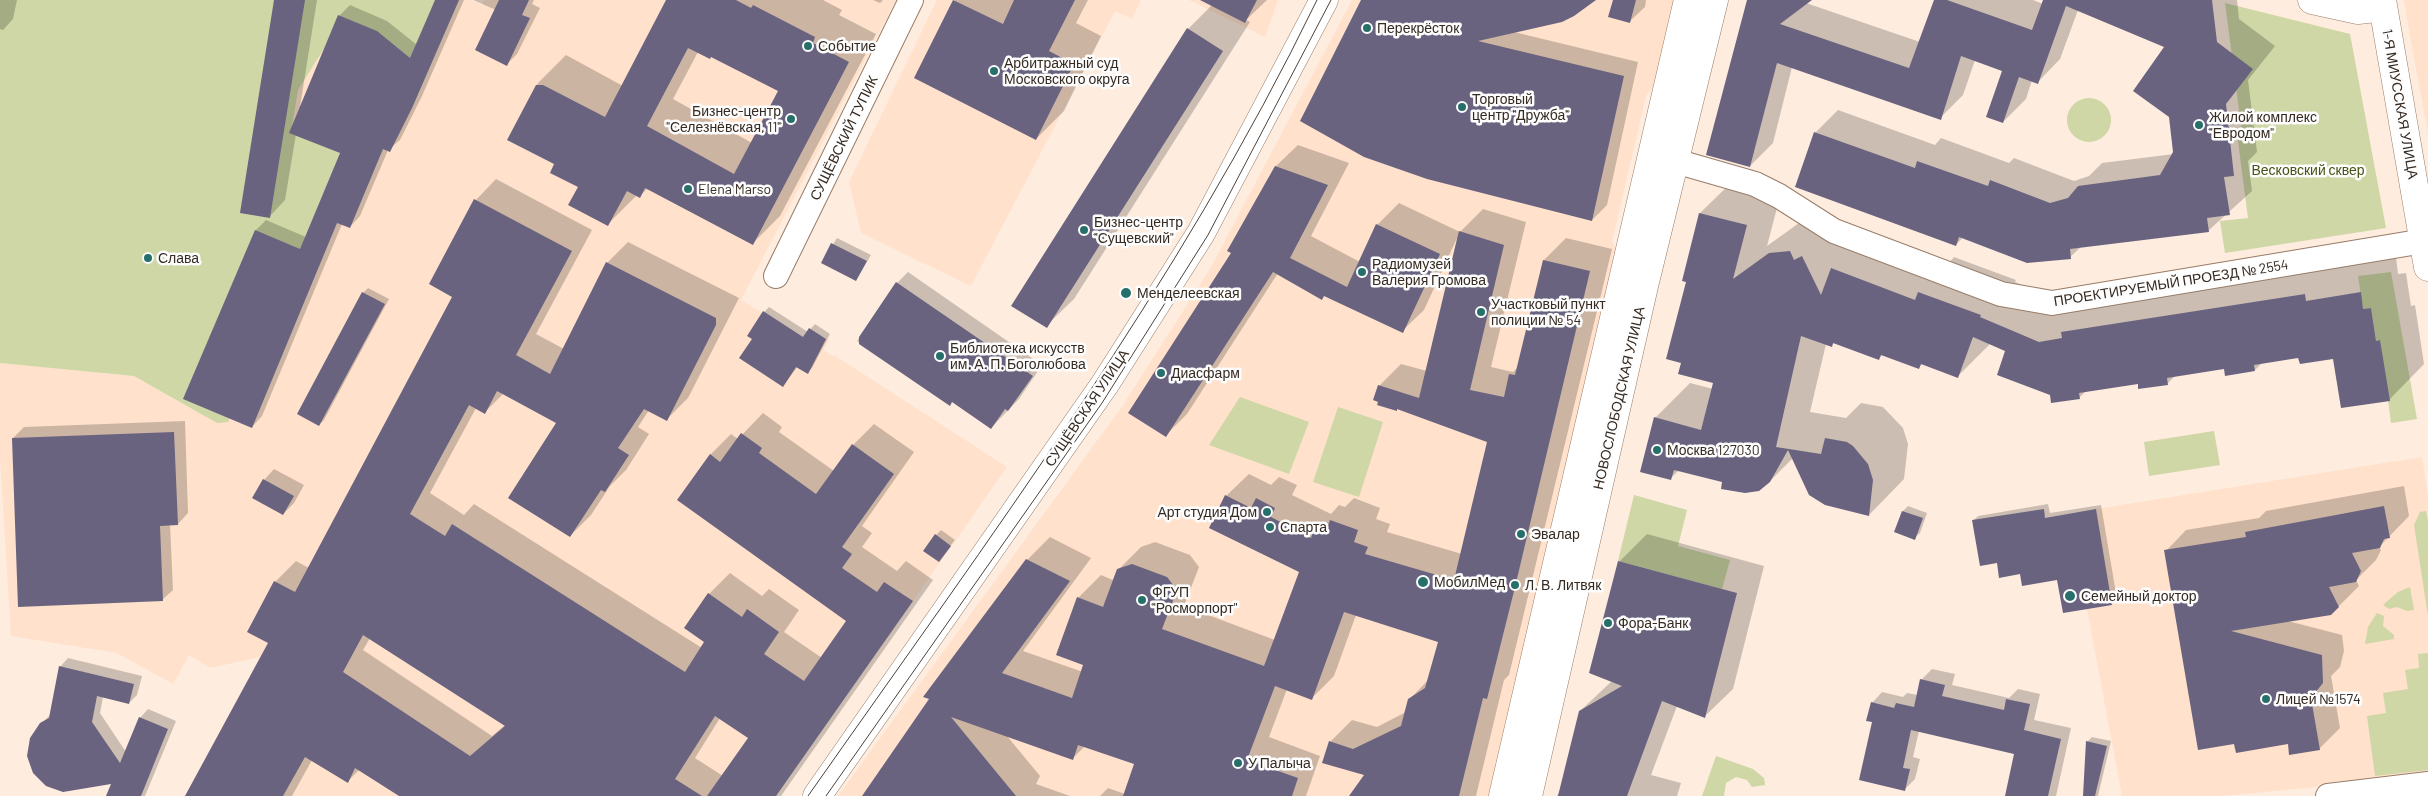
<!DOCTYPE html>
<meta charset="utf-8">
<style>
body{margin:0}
canvas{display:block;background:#feecde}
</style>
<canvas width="2428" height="796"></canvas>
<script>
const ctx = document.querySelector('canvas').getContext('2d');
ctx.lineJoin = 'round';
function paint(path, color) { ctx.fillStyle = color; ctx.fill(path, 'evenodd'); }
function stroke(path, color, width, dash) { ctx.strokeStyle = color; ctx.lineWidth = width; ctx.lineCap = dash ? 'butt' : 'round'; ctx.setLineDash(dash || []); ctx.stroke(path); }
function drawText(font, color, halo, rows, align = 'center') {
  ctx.font = font + ' Barlow,sans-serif'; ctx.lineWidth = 5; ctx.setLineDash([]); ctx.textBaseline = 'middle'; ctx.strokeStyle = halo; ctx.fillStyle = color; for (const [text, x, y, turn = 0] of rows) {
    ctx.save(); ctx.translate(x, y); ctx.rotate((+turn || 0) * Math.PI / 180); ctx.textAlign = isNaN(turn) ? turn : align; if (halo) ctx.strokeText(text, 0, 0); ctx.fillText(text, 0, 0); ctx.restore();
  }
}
paint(new Path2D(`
 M459,0H470L482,5L484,0H896L741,300L803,337L809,328L829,341L823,350L832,356L834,355L1007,467L776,796H185L260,657L210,668L189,655L173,684L117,653L11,636L0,457V363L134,376L217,423L291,133L298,90L325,47Z
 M937,0H1141L1132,19L1115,11L971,286L861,233L849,182Z
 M1189,0H1278L1265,37Z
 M1352,0H1678L1654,85L1646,96L1612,242L1618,252L1490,796H838L1121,408L1210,269Z
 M2404,0H2428V133L2410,36Z
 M2422,457L2428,496V776L2222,796H2122L2087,609L2112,605L2096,509Z`), '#ffe1cc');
paint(new Path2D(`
 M0,0H459L413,105L362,66L325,47L298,90L291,133L340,153L228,422L217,423L134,376L0,363Z
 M2225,3L2350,34L2386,228L2225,253L2220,221L2248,218L2237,134L2242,133Z
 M2067 120a22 22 0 1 1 44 0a22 22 0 1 1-44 0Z
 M2391,272L2417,419L2391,423L2380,340L2376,341L2371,308L2363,309L2358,276Z
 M1240,397L1309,422L1289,474L1209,445Z
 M1338,407L1383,422L1359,497L1313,482Z
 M2214,431L2220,465L2149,476L2144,442Z
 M1634,495L1687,510L1678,546L1730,560L1722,589L1618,561Z
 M2426,511L2428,521V616L2414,525L2420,512Z
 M2410,587L2414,610L2407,611L2397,607L2389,609L2383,605L2398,592Z
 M2377,613L2384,616L2383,626L2394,635V639L2365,644L2368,627Z
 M2428,653V770L2375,776L2367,716L2386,713L2383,693L2408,689L2405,670L2419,668L2418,654Z
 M1716,756L1753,769L1764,778L1765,785L1752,787L1747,780L1736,777L1726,783L1724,796H1702Z`), '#ced7a5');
paint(new Path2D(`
 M0,0H17L13,19L3,30L0,29Z
 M275,0H317L300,107L339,16L350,5L387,21L417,45L437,0H464L422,96L400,140L388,150L360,216L350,227L342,224L262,416L252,427L184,398L256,230L266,220L306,237L342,152L296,134L285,200L270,216Z
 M473,0H534L532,4L540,8L517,54L507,64L496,10Z
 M668,0H823L842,10L839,15L876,34L780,216L753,243L648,188L640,196L637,195L608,224L579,186L556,164L509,139L538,83L566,55L623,86ZM698,52L712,56L779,91L752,143L673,99Z
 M873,0H883L880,3Z
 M955,0H1088L1076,23L1101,36L1064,111L1036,139L915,78Z
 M1202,0H1267L1246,20L1250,22L1074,299L1046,326L1188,29L1212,5Z
 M1363,0H1594L1514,32L1638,62L1607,205L1592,220Z
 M1614,0H1646L1645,7L1630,21Z
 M1747,0H1810L1806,3L1920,42L1935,0H2033L2043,4L2045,0H2237L2239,19L2275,46L2248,80L2257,152L2248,161L2252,191L2208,231L2082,246L2070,257L1963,237L1956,245L1815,133L1838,110L1935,145L1941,138L2009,163L2014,158L2074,181L2089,176L2102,163L2174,154L2166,46L2078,10L2060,59L2038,82L2032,80L2026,99L2003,122L2004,70L1975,60L1963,95L1940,118L1792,67L1773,143L1750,166Z
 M1298,145L1349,163L1311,236L1360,262L1377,225L1399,203L1460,232L1483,209L1526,222L1491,367L1513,372L1518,367L1544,260L1566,238L1612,249L1509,675L1504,680L1476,796H1351L1366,775L1330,742L1352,720L1377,727L1404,713L1409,700L1429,679L1439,641L1356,615L1334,676L1311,699L1287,689L1269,737L1320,756L1306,796H1100L1108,788L1125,794L1136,764L1085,746L1072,759L1007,736L1040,776L1036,784L1070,796H863L1027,560L1050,537L1091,558L1023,651L1083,672L1085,665L1078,598L1101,575L1113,580L1118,570L1141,547L1155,542L1190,555L1199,567L1184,606L1275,640L1300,571L1226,496L1249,474L1271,485L1279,477L1297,485L1292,495L1331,514L1339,505L1345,507L1354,498L1380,508L1376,519L1390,524L1387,532L1462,554L1489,441L1398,408L1396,410L1379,386L1401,364L1427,371L1457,238L1424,310L1402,331L1278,273L1187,414L1166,435L1233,253L1276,166Z
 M1736,178L1782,189L1767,246L1806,218L1948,264L1954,257L2016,280L2015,282L2075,307L2396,257L2398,274L2406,273L2411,306L2415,305L2424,364L2389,400L2334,358L2299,356L2263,362L2255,370L2225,368L2175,376L2167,384L2139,382L2087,390L2079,398L2051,394L2007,350L1991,343L1958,376L1923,363L1919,367L1882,355L1878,359L1835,342L1831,346L1826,344L1810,412L1846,418L1861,403L1883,407L1903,428L1908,444L1904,479L1869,515L1793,458L1770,481H1723L1679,470L1670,479L1655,418L1690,383L1713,389L1715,382L1682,362L1688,281L1683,280L1700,213Z
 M496,179L592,230L536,334L564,349L607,263L628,242L739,298L688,398L667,419L649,410L638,427L649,434L626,470L610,486L591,515L570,536L558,422L504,393L485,412L476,408L430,493L464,515L474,504L702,648L706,641L709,594L730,573L762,596L769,589L799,610L784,632L822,658L848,620L710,455L731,434L738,439L763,413L782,427L779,432L834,471L853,445L874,424L914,452L862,526L872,533L862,547L897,571L906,561L933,580L781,796H401L360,769L347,782L312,760L292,796H187L270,643L275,582L296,561L309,568L454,296L431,284L476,200ZM370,638L505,725L492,736L363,650ZM720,718L750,737L723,776L695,758Z
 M837,238L871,255L856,280L822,262Z
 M908,272L1042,365L1019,399L991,428L953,401L950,404L857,341L897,283Z
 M368,288L389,299L324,420L319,425L363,293Z
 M769,307L808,332L815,324L830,334L812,368L807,373L798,366L783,386L753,338L764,312Z
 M185,421L188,513L178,524H170L173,590L162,600L13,438L24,427Z
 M274,469L304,485L294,503L283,514L264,480Z
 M2404,486L2409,516L2379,547L2381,550L2376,560L2356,580L2359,586L2331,614L2288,621L2342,635L2344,651L2340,667L2331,676L2340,728L2319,749L2289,742L2166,551L2186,530L2259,518L2266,511Z
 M2048,504L2050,513L2101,505L2117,599L2112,604L2058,579L2021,573L1998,562L1973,521L1978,516Z
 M1908,506L1927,513L1920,533L1914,538L1896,531L1903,511Z
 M941,530L955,540L939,560L936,535Z
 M1647,534L1764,566L1733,689L1705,716L1677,706L1651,775L1681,783L1677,796H1557L1562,786L1580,711L1612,681L1619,562Z
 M68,658L142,676L137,695L129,703L103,697L100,713L126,752L140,718L148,709L176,721L145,796H107L113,783L41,724L50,715L60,667Z
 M1932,669L1955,674L1952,685L2009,698L2018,689L2040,694L2034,720L2071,728L2056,796H2006L2016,753L1919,731L1913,757L1920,759L1915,779L1904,790L1873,721L1872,703L1882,692L1903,697L1907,693L1918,695L1921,680Z
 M2092,737L2111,741L2098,796H2084L2087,742Z`), '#0003');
paint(new Path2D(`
 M274,0H305L270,218L240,213Z
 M435,0H459L412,108L390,152L383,149L350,228L337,223L252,428L183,399L255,230L300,249L340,153L289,133L338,15L377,31L410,58Z
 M499,0H529L522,15L530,18L507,66L475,50Z
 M666,0H736L751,8L753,5L815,37L813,43L849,62L753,245L645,188L640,198L627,191L608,226L568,205L578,187L550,173L554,164L507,140L536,85H543L605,117ZM688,48L710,59L711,57L778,91L734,174L647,126Z
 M953,0L1003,24L1014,0H1075L1049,51L1074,64L1036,140L914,78Z
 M1200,0H1257L1245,23Z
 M1361,0H1596L1574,16L1562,22L1478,41L1624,76L1592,221L1427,179L1364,157L1300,121Z
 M1613,0H1636L1630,23L1608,17Z
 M1747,0H1812L1780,24L1909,68L1934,0H1947L2032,30L2043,0H2212L2217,42L2253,69L2226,104L2234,176L2224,177L2230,215L2207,218L2209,232L2070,249L2071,259L2027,263L1959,237L1956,246L1795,187L1814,132L1915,168L1917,161L1988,186L1990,180L2050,203L2068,198L2078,186L2160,175L2173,152L2169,117L2133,91L2164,47L2066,6L2038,84L2019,77L2003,123L1986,117L2002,71L1961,56L1941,120L1777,63L1750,167L1706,155Z
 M1187,28L1223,51L1047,328L1011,306Z
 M1275,166L1328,185L1290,258L1347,287L1376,224L1440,254L1403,333L1324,296L1322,300L1273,272L1166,437L1128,413L1231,253L1227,251Z
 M474,199L572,251L516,355L550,374L606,262L716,318V325L667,421L644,409L618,448L629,455L605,492L601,490L570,537L508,498L556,423L497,391L485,414L469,405L410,514L445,536L452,524L685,672L704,642L684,628L708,593L742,617L747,609L779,632L764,654L804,681L846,621L677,500L710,454L720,462L741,433L762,448L759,453L816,494L852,444L894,474L842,547L852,554L842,568L877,592L884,582L913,601L776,796H707L748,738L715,716L675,779L702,796H399L355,768L348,783L305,757L283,796H185L268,643L247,632L274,581L295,592L452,297L429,284ZM363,635L505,726L470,756L343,672Z
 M1699,213L1747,225L1733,279L1769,253L1790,251L1794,260L1802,256L1821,295L1831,268L1915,300L1918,292L1981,315L1980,317L2039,342L2062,338L2061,332L2305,294L2306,301L2361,292L2363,309L2371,308L2376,341L2380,340L2390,401L2341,408L2333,359L2300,364L2298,358L2254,365L2255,371L2225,376L2224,369L2167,378L2168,385L2138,389V384L2079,393L2080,399L2051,403L2050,395L1997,375L2005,351L1973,337L1958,378L1921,364L1919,369L1881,355L1879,360L1833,343L1832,347L1801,336L1776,447L1821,454L1825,438L1847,442L1853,446L1868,464L1873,480L1869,516L1825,505L1809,495L1788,450L1770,482L1759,491L1745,493L1721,489L1722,482L1674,470L1671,480L1640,472L1654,417L1701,430L1713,383L1678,374L1681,363L1666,359L1686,282L1682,281Z
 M1459,231L1504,245L1470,390L1504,397L1509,374L1515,375L1543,260L1590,271L1515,587L1487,699L1483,698L1459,796H1349L1364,775L1322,763L1329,741L1353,749L1401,726L1408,699L1425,688L1438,642L1344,612L1312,700L1275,686L1247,760L1298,778L1292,796H1123L1134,764L1078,745L1073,760L951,717L1016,796H862L929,699L923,697L1026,559L1070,581L1002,673L1072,698L1083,665L1056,655L1077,597L1103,607L1117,569L1132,564L1167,577L1177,590L1162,629L1264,666L1299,572L1209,528L1225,495L1251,508L1256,498L1275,508L1271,517L1311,538L1315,527L1326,531L1330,520L1358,530L1354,542L1368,547L1365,554L1454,580L1487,442L1397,409V411L1377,405L1378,402L1373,400L1378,385L1419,398Z
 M831,243L867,261L856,281L821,263Z
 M896,282L1033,376L1008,411L1005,409L991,429L952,402L950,406L859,344V337Z
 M362,292L385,304L319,426L297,414Z
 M763,311L803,337L809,328L826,339L808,374L796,367L783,387L739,358L752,339L747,336Z
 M174,432L178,525L160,526L163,601L18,607L12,438Z
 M263,479L294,496L283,515L252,498Z
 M2384,506L2390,538L2384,539L2380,548L2352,553L2361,571L2356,582L2329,587L2339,607L2331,615L2231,631L2322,655L2323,683L2311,698L2320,750L2289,755L2288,744L2236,753L2234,744L2198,750L2164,550L2246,537L2245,532Z
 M2044,509L2045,518L2096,509L2112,605L2063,613L2057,580L2022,586L2020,574L1999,578L1997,563L1980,566L1972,520Z
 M1902,511L1923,518L1915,540L1894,532Z
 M935,534L951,546L939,562L923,551Z
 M1618,561L1737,593L1705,718L1662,701L1627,796H1558L1579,711L1622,686L1589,673Z
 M59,666L134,684L129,704L97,696L92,722L120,763L139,717L168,729L141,796H106L111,784L63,792L46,786L33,773L27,756L30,738L40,723L49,718Z
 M1920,679L1945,685L1942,696L2004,710L2006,699L2030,704L2024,730L2061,739L2048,796H2005L2014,754L1911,730L1903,768L1910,769L1905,791L1859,780L1872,722L1866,721L1871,702L1894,708L1896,703L1914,707Z
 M2086,741L2107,746L2095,796H2083Z`), '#696380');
const street = new Path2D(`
 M1675,161L1755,184L1779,196L1834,231L2001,294L2052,303L2424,241
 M776,276L911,0
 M2328,796L2428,784`);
const secondary = new Path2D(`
 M2312,0L2358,10L2383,7
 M2382,0L2428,267
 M817,796L1105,384L1201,233L1324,0`);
const primary = new Path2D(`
 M1503,796L1688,0
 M1528,796L1644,286L1714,0`);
stroke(street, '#987d69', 26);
stroke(secondary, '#987d69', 29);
stroke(primary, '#987d69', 29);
stroke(street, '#fff', 24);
stroke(secondary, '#fff', 28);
stroke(primary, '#fff', 28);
stroke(new Path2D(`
 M808,796C989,538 1179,285 1317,0
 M826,796L1102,403L1208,235L1331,0`), '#4d4138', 1);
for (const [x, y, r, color] of [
 [1367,28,5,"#266f6a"],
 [808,46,5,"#266f6a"],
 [994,71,5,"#266f6a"],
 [1462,107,5,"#266f6a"],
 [791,119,5,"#266f6a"],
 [2199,125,5,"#266f6a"],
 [688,189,5,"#266f6a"],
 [1084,230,5,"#266f6a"],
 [148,258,5,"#266f6a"],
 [1362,272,5,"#266f6a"],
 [1126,293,6,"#266f6a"],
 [1481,312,5,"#266f6a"],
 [940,356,5,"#266f6a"],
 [1161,373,5,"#266f6a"],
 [1657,450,5,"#266f6a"],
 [1267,512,5,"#266f6a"],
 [1270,527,5,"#266f6a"],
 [1521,534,5,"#266f6a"],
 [1423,582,6,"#266f6a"],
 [1515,585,5,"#266f6a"],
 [2070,596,6,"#266f6a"],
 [1142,600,5,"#266f6a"],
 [1608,623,5,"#266f6a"],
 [2266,699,5,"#266f6a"],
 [1238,763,5,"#266f6a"]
]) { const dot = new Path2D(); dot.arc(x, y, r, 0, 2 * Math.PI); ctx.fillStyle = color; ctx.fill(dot); stroke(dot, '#fdfdfd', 2); }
drawText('14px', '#352a22', '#fdfdfd', [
 ["Перекрёсток",1377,28],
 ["Событие",818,46],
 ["Арбитражный суд",1004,63],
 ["Московского округа",1004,79],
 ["Торговый",1472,99],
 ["центр \"Дружба\"",1472,115],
 ["Бизнес-центр",781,111,"right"],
 ["\"Селезнёвская, 11\"",781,127,"right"],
 ["Жилой комплекс",2209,117],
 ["\"Евродом\"",2209,133],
 ["Elena Marso",698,189],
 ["Бизнес-центр",1094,222],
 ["\"Сущевский\"",1094,238],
 ["Слава",158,258],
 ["Радиомузей",1372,264],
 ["Валерия Громова",1372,280],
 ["Менделеевская",1137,293],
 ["Участковый пункт",1491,304],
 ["полиции № 54",1491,320],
 ["Библиотека искусств",950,348],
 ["им. А. П. Боголюбова",950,364],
 ["Диасфарм",1171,373],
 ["Москва 127030",1667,450],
 ["Арт студия Дом",1257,512,"right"],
 ["Спарта",1280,527],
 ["Эвалар",1531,534],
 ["МобилМед",1434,582],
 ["Л. В. Литвяк",1525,585],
 ["ФГУП",1152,592],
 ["\"Росморпорт\"",1152,608],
 ["Семейный доктор",2081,596],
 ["Фора-Банк",1618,623],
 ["Лицей №1574",2276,699],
 ["У Палыча",1248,763]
], 'left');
drawText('14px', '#352a22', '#fdfdfd', [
 ["1-Я МИУССКАЯ УЛИЦА",2400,104,80],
 ["СУЩЁВСКИЙ ТУПИК",844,138,-64],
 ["ПРОЕКТИРУЕМЫЙ ПРОЕЗД № 2554",2171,283,-9],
 ["НОВОСЛОБОДСКАЯ УЛИЦА",1619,398,-77],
 ["СУЩЁВСКАЯ УЛИЦА",1087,408,-56]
]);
drawText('14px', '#495114', '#fdfdfd', [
 ["Весковский сквер",2308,170]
]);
</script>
